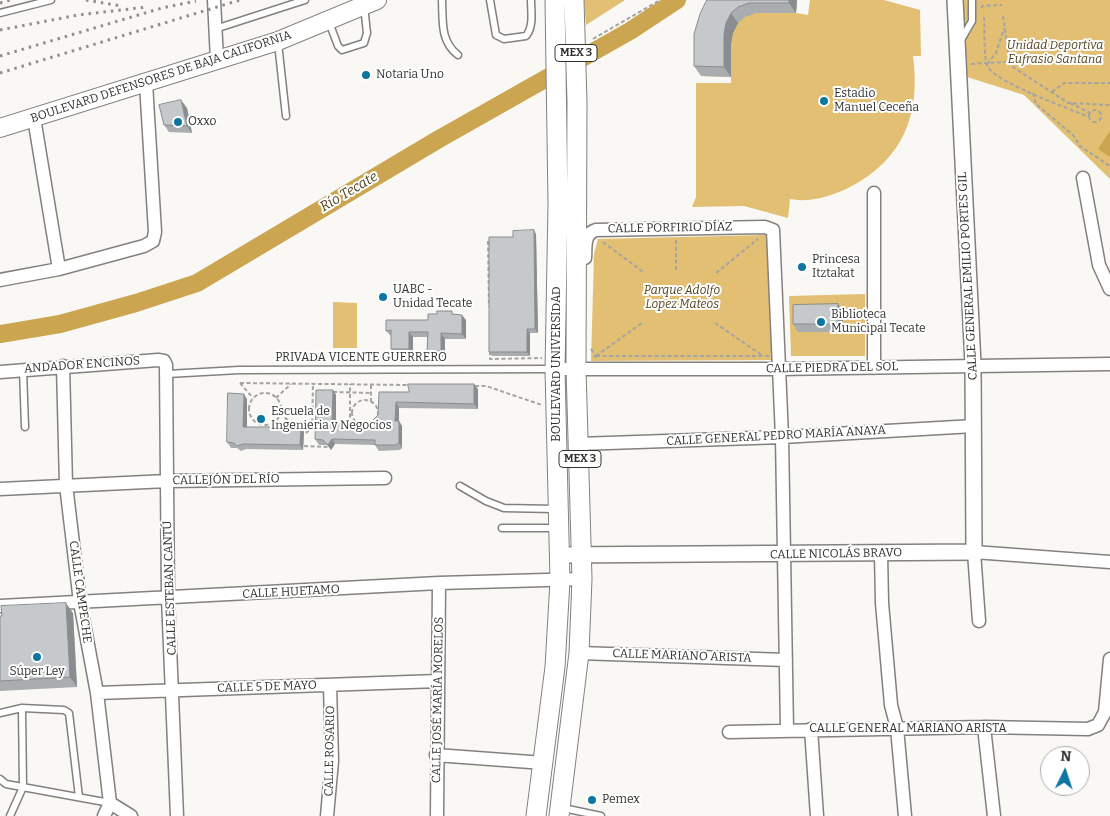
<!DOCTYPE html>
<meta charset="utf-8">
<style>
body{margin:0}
#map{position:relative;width:1110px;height:816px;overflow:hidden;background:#f9f8f4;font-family:Bitter,serif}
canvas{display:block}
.north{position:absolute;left:1040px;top:746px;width:50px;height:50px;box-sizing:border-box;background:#fff;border:1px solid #adadac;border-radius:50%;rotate:4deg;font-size:14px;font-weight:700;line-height:20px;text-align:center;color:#323230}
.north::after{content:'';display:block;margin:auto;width:18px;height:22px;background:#0c76a1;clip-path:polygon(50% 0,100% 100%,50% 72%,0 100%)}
</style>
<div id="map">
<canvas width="1110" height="816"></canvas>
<div class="north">N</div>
</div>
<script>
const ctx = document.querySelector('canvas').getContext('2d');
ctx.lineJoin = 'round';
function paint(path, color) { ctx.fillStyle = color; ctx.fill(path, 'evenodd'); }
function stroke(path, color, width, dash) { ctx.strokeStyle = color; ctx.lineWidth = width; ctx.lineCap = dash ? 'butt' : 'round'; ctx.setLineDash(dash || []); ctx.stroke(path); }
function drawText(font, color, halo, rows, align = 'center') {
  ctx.font = font + ' Bitter,serif'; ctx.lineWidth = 4; ctx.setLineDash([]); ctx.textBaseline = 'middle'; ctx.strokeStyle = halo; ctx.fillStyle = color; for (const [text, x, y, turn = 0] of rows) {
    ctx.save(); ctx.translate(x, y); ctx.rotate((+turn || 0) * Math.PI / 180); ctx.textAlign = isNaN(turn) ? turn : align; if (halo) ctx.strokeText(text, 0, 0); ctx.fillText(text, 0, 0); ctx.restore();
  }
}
paint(new Path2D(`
 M584,0H625L586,25Z
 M797,0L796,13L808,15L810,0H884L920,10L921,56H913C921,114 903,160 850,187C833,196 809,203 790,199L788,218L744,206L692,207L696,197V83H731V77L701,76V44L707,24Z
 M959,0H1110V179L1024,95L967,77Z
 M766,235L769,238L773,355L771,360L591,361L594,254L598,239Z
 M865,294V356H791L789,296Z
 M333,302L357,303V348H333Z`), '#e3bf74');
paint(new Path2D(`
 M1110,131V157L1098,149Z`), '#cba550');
stroke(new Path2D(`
 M0,334L60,324L136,303L197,283L439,139L630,31L677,0`), '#cba550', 18);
const service = new Path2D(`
 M442,0C443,21 440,41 458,55
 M490,0L496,35L504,39L526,36C534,26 531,12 531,0
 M0,13L51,0
 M329,22L338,46L342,50L364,43L367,33L364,6
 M215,29L305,0
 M961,40L972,21V0
 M278,43L286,116
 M23,370L25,427
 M167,374L239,370L554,369
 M460,486L486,501L504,508L555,509
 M502,528H556
 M0,713L22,708L64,710L69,713L79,797
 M0,779L6,784L110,803
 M563,808L601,816
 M10,816L23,787L22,708`);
const minor = new Path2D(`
 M214,0L217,60
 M34,118L59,269
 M1083,178L1099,265L1110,289
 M874,193V368
 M585,258C586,247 583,234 596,230L765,227L773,230L782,437L787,730
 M0,280L59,269L144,246L153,241L155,232L146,83
 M63,366L66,485L80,602L97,693L110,803L104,816
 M555,369H778L1110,364
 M0,372L158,360L164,361L166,365L168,598L177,816
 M579,444L782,437L974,426
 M0,489L167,481L385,478
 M881,553L882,603L891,705L897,728L905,816
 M0,606L439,583L582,579
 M979,621L974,552L1110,562
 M579,653L786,660
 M97,693L438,681
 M984,727L994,816
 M811,729L817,816
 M729,732L984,727L1088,729L1098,725L1105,712L1110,659
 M436,755L544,763
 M110,803L131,816
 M327,816L332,761L330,685
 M437,816L439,583`);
const tertiary = new Path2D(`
 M561,555L974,552L973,364L955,0`);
const secondary = new Path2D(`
 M0,128L278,41L377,0`);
const primary = new Path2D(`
 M536,816L555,667L560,581L555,369L558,204L555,0
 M559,816L579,653L582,579L576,368L577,102L574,0`);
stroke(service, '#83817e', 9);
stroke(minor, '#83817e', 15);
stroke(tertiary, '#83817e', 18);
stroke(secondary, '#83817e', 20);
stroke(primary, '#83817e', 21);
stroke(new Path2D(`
 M981,8L983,6L1002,5
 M1003,16L1010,64L1013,67L1068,103L1110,105
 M984,17C985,27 983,59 988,67C999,84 1068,108 1089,117
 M593,39L660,0
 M971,64L1019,61L1039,63
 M987,64L996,53L1004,28
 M1052,92L1064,83H1110
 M1033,93L1036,104L1073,135L1080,146L1110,166
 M1070,103L1090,113
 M1089 116a6 6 0 1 1 12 0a6 6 0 1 1-12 0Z
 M676,240V272
 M488,241L489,307
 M603,242L643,272
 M716,273L758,239
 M715,323L763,356
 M591,349L596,358
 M490,351V359L542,358
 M596,356H769
 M596,356L642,323
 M240,383L410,385
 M240,383L253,398
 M475,386H486L542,405
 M333,392L371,393
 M249 409a16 16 0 1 1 32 0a16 16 0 1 1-32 0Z
 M276,398L291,384
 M352 413a13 13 0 1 1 26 0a13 13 0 1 1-26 0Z
 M371,402V384
 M280,413L296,428
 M350,424V384
 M306,433L312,427L313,384
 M304,446L329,447`), '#a4a4a1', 2, [4, 2.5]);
stroke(service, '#fff', 6);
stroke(minor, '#fff', 12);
stroke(tertiary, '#fff', 15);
stroke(secondary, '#fff', 18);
stroke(primary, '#fff', 19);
stroke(new Path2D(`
 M86,0L121,6
 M0,3L10,0
 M0,30L78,15L147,7
 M0,56L162,8L196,1
 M0,73L240,0`), '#8f8f8c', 3, [2.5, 5]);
paint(new Path2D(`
 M707,0H797L796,13H756L745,17L738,23L733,33L731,44V77L701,76L694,66Z
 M187,108L192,133L169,132L164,125Z
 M536,234L538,333H530V356H492L489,352L513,237Z
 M838,304L843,312V332H798L793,324Z
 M437,314H455L466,320V339H445V357H432L427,351V337H413V355H395L391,349V336L386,331L428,320Z
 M478,389V409L399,408V421L402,426V448L400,450L379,451L375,445L335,444L331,450L327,445H319L315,439L333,390L336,395V423H370L409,392Z
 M247,399V427H301L304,432L303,450L246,449L241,451L237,448H231L227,442Z
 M73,613L77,687L0,691V616Z`), '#a9adaf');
paint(new Path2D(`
 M789,0H797L796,13L789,3Z
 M731,13L738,23L733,33L731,44V77L724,67V34L726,23Z
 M181,100L187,108L192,133L187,126Z
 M534,230L536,234L538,333L535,329Z
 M838,304L843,312V332L838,324Z
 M462,315L466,320V339L462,334Z
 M527,329L530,333V356L527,352Z
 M409,332L413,337V355L409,349Z
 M441,333L445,339V357L441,351Z
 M474,384L478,389V409L474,404Z
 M333,390L336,395V428L332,423Z
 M244,394L247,399V432L243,427Z
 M396,402L399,408V421L402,426V448L399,443L395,421Z
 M301,427L304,432L303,450L300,445Z
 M332,439L335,444L331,450L328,445Z
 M66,603L73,613L77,687L70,677Z`), '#8a8d8f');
const building = new Path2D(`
 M707,0H789V3H749L738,7L731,13L726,23L724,34V67L694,66V34L700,14Z
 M181,100L187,126L164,125L159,105Z
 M534,230L535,329H527V352H489V237H513V231Z
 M838,304V324H793V305Z
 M437,311H452V314L462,315V334L441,333V351H427L428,332H409V349H391V330L386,331V320H428V314H437Z
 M408,384H474V404L396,402L395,421H399V443L396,445H375V440L332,439L328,445L323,440L315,439L316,390H333L332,423H370L378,415L379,392H409Z
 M228,393L244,394L243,427H301L300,445L243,444L237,446L234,443L227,442Z
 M66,603L70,677L0,681V616H2L1,606Z`);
paint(building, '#c5c9cc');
stroke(building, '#8a8d8f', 1);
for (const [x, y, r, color] of [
 [366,75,5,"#0c76a1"],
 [824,101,5,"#0c76a1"],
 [178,122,5,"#0c76a1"],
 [802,267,5,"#0c76a1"],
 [383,297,5,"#0c76a1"],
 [821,322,5,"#0c76a1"],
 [261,419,5,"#0c76a1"],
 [37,657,5,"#0c76a1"],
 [592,800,5,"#0c76a1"]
]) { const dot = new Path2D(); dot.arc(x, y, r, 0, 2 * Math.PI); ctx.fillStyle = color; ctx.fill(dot); stroke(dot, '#fff', 2); }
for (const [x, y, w] of [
 [576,53,42],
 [580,459,42]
]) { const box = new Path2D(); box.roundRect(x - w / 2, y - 8.5, w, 17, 4); ctx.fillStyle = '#fff'; ctx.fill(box); stroke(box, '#323230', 1); }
drawText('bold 11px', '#323230', null, [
 ["MEX 3",576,53],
 ["MEX 3",580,459]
]);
drawText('italic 12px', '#53431f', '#fff', [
 ["Unidad Deportiva",1055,46],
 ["Eufrasio Santana",1055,60],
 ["Parque Adolfo",682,291],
 ["Lopez Mateos",682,305]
]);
drawText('12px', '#323230', '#fff', [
 ["Notaria Uno",376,75],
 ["Estadio",834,94],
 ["Manuel Ceceña",834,108],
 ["Oxxo",188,122],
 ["Princesa",812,260],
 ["Itztakat",812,274],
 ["UABC -",393,290],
 ["Unidad Tecate",393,304],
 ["Biblioteca",831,315],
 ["Municipal Tecate",831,329],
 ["Escuela de",271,412],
 ["Ingenieria y Negocios",271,426],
 ["Súper Ley",37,672,"center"],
 ["Pemex",602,800]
], 'left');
drawText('12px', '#323230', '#fff', [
 ["BOULEVARD DEFENSORES DE BAJA CALIFORNIA",161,77,-18],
 ["CALLE PORFIRIO DÍAZ",670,228,-1],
 ["CALLE GENERAL EMILIO PORTES GIL",968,276,-93],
 ["PRIVADA VICENTE GUERRERO",361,358],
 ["BOULEVARD UNIVERSIDAD",557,364,-90],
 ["ANDADOR ENCINOS",82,365,-4],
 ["CALLE PIEDRA DEL SOL",832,368,-1],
 ["CALLE GENERAL PEDRO MARÍA ANAYA",776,436,-3],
 ["CALLEJÓN DEL RÍO",226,480,-1],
 ["CALLE NICOLÁS BRAVO",836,554,-1],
 ["CALLE ESTEBAN CANTÚ",170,588,-92],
 ["CALLE CAMPECHE",80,592,82],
 ["CALLE HUETAMO",291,592,-3],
 ["CALLE MARIANO ARISTA",682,656,2],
 ["CALLE 5 DE MAYO",267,687,-2],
 ["CALLE JOSÉ MARÍA MORELOS",438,700,-89],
 ["CALLE GENERAL MARIANO ARISTA",908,729],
 ["CALLE ROSARIO",330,751,-89]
]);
drawText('italic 14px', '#53431e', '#fff', [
 ["Río Tecate",349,192,-31]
]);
</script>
